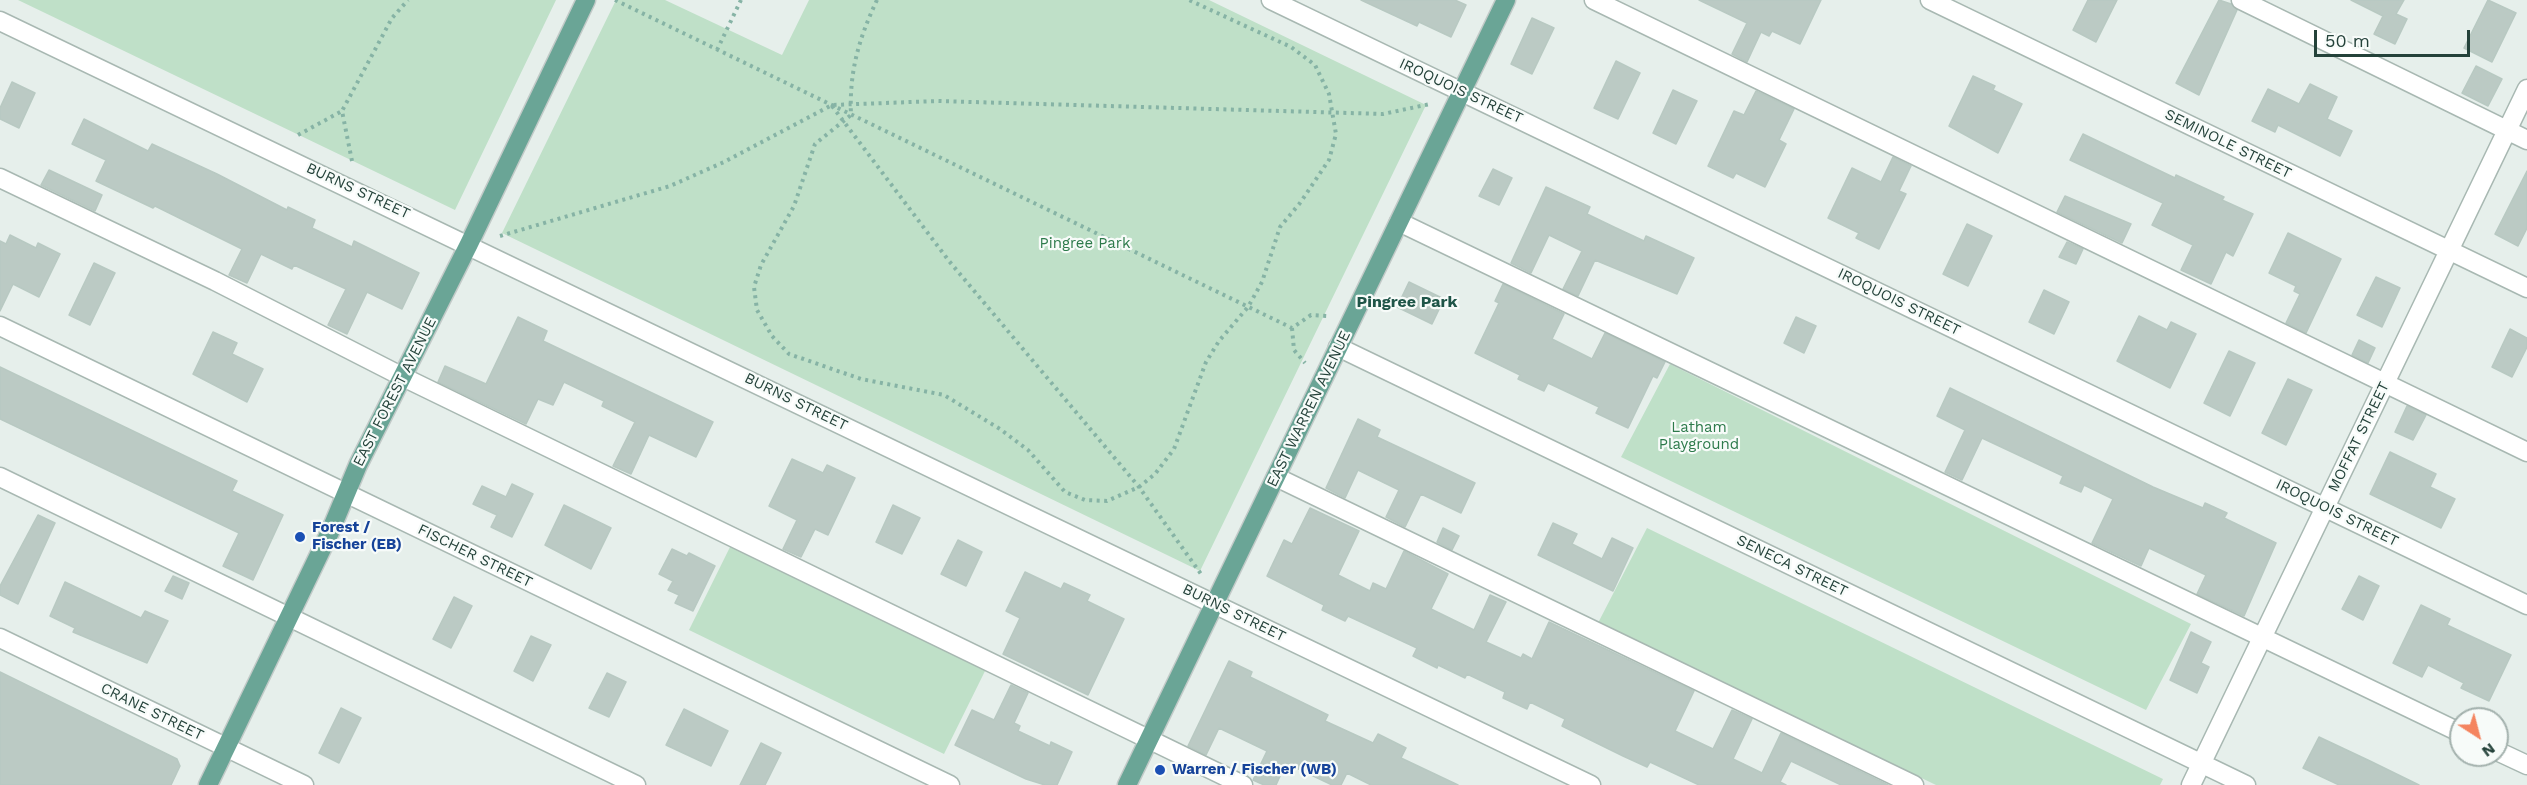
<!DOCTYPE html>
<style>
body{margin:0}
#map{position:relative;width:2527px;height:785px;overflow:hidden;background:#e6efeb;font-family:"Work Sans",sans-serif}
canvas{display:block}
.north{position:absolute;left:2449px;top:707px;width:60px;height:60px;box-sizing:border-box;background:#f7fbf9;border:2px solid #a3b1ad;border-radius:50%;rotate:144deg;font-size:16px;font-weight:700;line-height:24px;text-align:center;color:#24423a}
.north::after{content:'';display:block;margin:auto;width:21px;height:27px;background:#f4845f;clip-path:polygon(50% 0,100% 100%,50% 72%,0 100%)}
.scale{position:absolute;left:2314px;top:30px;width:156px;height:27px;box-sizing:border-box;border:3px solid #24423a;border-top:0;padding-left:8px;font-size:18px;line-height:21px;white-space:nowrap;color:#24423a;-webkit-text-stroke:4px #f7fbf9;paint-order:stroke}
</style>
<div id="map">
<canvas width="2527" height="785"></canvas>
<div class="north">N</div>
<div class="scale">50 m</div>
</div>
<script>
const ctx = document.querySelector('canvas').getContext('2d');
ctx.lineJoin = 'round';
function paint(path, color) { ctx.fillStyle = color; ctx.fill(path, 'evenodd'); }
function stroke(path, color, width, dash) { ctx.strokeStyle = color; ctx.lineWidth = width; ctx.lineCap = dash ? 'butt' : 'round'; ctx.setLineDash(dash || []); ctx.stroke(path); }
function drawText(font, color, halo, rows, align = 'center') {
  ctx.font = font + ' "Work Sans",sans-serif'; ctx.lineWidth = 4.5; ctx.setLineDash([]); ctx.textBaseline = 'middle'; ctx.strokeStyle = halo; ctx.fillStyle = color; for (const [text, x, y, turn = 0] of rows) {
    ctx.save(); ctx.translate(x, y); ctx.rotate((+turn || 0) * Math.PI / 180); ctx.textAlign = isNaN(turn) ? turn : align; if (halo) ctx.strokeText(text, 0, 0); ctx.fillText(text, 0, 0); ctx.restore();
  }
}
paint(new Path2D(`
 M18,0H556L455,210Z
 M616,0H665L782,55L809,0H1209L1426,105L1200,571L502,233Z
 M1670,364L2191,624L2146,710L1621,457Z
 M1647,528L2163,779L2160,785H1936L1598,623Z
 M731,545L986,669L944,754L689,630Z`), '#bfe0c8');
const building = new Path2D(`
 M1361,0H1455L1466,5L1451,37L1419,22L1417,26Z
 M1699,0H1821L1800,44L1772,31L1769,36L1761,32L1747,62L1732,54L1747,23Z
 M2088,0H2117L2096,42L2073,30Z
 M2219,0L2231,4L2237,10L2199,95L2176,83Z
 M2351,0H2404L2396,14L2407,19L2395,44L2374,34L2383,16Z
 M2488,0L2516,13L2492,62L2464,48Z
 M1532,18L1554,28L1532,74L1511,64Z
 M1616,61L1640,73L1618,119L1594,108Z
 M2476,66L2502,79L2488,106L2462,93Z
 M1973,76L1995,86L1993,90L2022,104L1998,153L1949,126Z
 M12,82L35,93L19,128L0,119V108Z
 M2310,84L2337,97L2327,119L2352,131L2340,156L2278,125L2275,132L2252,121L2268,89L2299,104Z
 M1673,90L1697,101L1676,144L1653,133Z
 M1756,91L1794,109L1779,140L1786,144L1765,187L1736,173L1733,178L1708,166L1734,111L1744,115Z
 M84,119L148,151L152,144L217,174L287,210L288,207L315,220L312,228L352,247L354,241L419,273L402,309L367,292L347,334L328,325L346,289L294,265L292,269L261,254L247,283L229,275L242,249L155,206L153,208L96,181L106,160L72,144Z
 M2083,134L2175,178L2176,175L2202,187L2224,197L2222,200L2253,214L2233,256L2226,252L2211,284L2181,270L2193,245L2152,225L2163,203L2070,160Z
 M1893,157L1911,166L1899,191L1906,194L1879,249L1856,238L1859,233L1828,218L1852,168L1881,182Z
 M1493,169L1512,178L1499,205L1479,196Z
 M49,170L102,195L95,211L41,185Z
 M2527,171V228L2518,246L2495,234Z
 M1546,187L1590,207L1587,214L1614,227L1644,241L1646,236L1694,258L1677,294L1595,260L1578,296L1563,289L1582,251L1549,235L1531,273L1511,263Z
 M2065,196L2131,224L2122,243L2057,212Z
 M1967,224L1992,236L1968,286L1943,274Z
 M2288,233L2341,259L2306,333L2286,323L2300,294L2294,291L2296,286L2269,273Z
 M10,235L36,248L38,243L60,254L39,297L13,284L0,311V241L6,244Z
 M2067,242L2083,249L2076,264L2059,257Z
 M94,263L115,273L90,325L69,315Z
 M2376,277L2400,288L2382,327L2357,315Z
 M1409,282L1444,299L1432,324L1397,307Z
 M1503,284L1564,314L1552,339L1592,359L1605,333L1665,362L1657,378L1653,376L1628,428L1596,413L1599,407L1548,383L1544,391L1518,379L1520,375L1475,353L1499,303L1495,301Z
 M2044,290L2069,302L2054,334L2029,322Z
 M2139,316L2167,330L2171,322L2196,334L2170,388L2117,361Z
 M518,317L547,331L543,341L713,422L696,457L649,435L631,474L613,466L635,422L602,406L604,401L564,382L553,405L538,399L526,424L438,382L445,366L486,384Z
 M1796,317L1816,326L1804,353L1784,343Z
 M2510,329L2527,338V347L2512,377L2492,367Z
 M213,332L237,343L232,354L263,369L247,402L193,374Z
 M2359,340L2375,348L2368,363L2352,355Z
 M2229,351L2255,363L2230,416L2204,403Z
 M0,367L237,481L232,491L283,515L253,580L223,566L239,533L0,419Z
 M2288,379L2312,390L2286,445L2262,433Z
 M1950,388L2153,487L2203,508L2205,503L2227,513L2224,518L2276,543L2244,616L2197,594L2206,575L2149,548L2141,566L2092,543L2113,499L2084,485L2081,492L2060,483L2063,476L1982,438L1962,480L1945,472L1965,430L1937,416Z
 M2407,406L2426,415L2413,440L2395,432Z
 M1358,419L1380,430L1377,437L1475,483L1461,513L1421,494L1405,527L1386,517L1399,490L1358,470L1345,498L1326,488Z
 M2390,452L2436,474L2430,487L2455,499L2441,528L2370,494Z
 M792,459L823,473L827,465L855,478L828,535L815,529L801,557L783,549L797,520L769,506Z
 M512,484L533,494L512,537L491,527L497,515L473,504L482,486L506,497Z
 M564,505L611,528L591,569L545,545Z
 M893,505L920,518L902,554L876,542Z
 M1310,508L1359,531L1338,575L1370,591L1373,583L1386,589L1404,551L1448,574L1431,609L1474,630L1490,595L1506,602L1486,642L1521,658L1523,654L1532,659L1549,622L1694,691L1675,731L1713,749L1732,710L1752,719L1733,759L1762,773L1781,733L1888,785H1841L1791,761L1780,782L1786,785H1699L1650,762L1647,767L1623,756L1562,726L1565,719L1530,702L1527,709L1503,698L1505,692L1467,674L1465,678L1438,665L1437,668L1413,656L1417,648L1348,616L1345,621L1322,610L1324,605L1267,576L1284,540L1292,544Z
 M38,515L55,523L18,604L0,595V586Z
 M1553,523L1577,534L1572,544L1602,559L1612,538L1633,548L1613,591L1538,555Z
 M1443,528L1459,536L1452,550L1437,542Z
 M958,540L982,552L966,586L941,574Z
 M672,549L687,556L689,553L715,566L693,611L675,603L679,595L668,590L673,581L659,574Z
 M1025,572L1061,589L1064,583L1090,595L1087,601L1124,619L1088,695L1003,654L1020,618L1006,611Z
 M173,576L189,583L182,599L165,591Z
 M2359,576L2379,586L2363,620L2342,609Z
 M65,582L141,618L145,611L168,621L147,663L73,632L75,628L50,616Z
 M454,597L472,606L451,648L433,639Z
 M2421,605L2450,619L2447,625L2511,655L2489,701L2461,688L2464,683L2428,665L2422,677L2393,663Z
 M2191,632L2211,642L2201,663L2209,667L2197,693L2170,680Z
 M531,636L551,645L533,681L514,671Z
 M1229,661L1252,672L1250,677L1328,715L1325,721L1373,743L1378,734L1406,748L1401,758L1458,785H1371L1347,773L1341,785H1332L1286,763L1276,785H1264L1253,780L1267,751L1219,728L1206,755L1188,746Z
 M0,672L177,759L180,766L171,785H0Z
 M607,673L626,682L609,717L589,708Z
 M1011,685L1028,693L1014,723L1020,726L1018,731L1050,746L1051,742L1072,752L1057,785H1045L1026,779L955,745L972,710L994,720Z
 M341,708L361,718L339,763L319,753Z
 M684,709L728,731L711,766L666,745Z
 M2319,737L2370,761L2419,785H2339L2303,768Z
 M761,743L781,753L765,785H740Z`);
paint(building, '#bbcac4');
stroke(building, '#b8c9c2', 1.5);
const minor = new Path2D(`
 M1271,0L2527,605
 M1594,0L2527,452
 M1930,0L2527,288
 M2241,0L2527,140
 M0,21L1591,785
 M0,178L215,281L403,377L1243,785
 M1399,222L2461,733
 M0,326L950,785
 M1338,347L2246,785
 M0,477L636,785
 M1276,477L1914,785
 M0,638L304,785
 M2497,751L2527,765
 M2191,785L2527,89`);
const major = new Path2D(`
 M208,785L330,532L358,465L469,244L586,0
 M1127,785L1506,0`);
stroke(minor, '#a8b8b2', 21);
stroke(major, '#c2cac8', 21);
stroke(new Path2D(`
 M615,0L1292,328L1311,315L1327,316
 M877,0C859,38 849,72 851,115L815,144L794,206L761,265L754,287L757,310L772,336L789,354L861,379L944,395L1000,429L1028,450L1065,492L1085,500L1107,501L1139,487L1155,474L1174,449L1206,362L1219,341L1248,307L1262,282L1280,227L1300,203L1329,160L1336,134L1329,94L1315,65L1291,47L1189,0
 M717,50L741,0
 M832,106L949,261L1139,487L1201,574
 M298,135L342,111
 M352,161L342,111L392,18L408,0
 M500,236L670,186L724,162L832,105L938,101L1383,114L1430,104
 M1292,328L1294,350L1305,363`), '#86b3a5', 4, [3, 4.5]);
stroke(minor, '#fff', 18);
stroke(major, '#6aa596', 18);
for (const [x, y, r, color] of [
 [300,537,6,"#1a4fb4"],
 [1160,770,6,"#1a4fb4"]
]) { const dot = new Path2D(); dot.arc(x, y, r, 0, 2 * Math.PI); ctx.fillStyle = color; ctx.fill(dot); stroke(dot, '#f7fbf9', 2); }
drawText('15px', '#24423a', '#f7fbf9', [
 ["IROQUOIS STREET",1461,91,25],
 ["SEMINOLE STREET",2228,144,26],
 ["BURNS STREET",358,191,25],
 ["IROQUOIS STREET",1899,302,26],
 ["EAST FOREST AVENUE",395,392,-63],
 ["BURNS STREET",796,402,26],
 ["EAST WARREN AVENUE",1309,409,-64],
 ["MOFFAT STREET",2359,437,-64],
 ["IROQUOIS STREET",2337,513,26],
 ["FISCHER STREET",475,556,26],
 ["SENECA STREET",1792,566,26],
 ["BURNS STREET",1234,613,26],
 ["CRANE STREET",152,712,26]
]);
drawText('15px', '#2d7a4b', '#f7fbf9', [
 ["Pingree Park",1085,244],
 ["Latham",1699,428],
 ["Playground",1699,445]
]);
drawText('bold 15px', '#164399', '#f7fbf9', [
 ["Forest /",312,528],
 ["Fischer (EB)",312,545],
 ["Warren / Fischer (WB)",1172,770]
], 'left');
drawText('bold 16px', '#1f5548', '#f7fbf9', [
 ["Pingree Park",1407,302]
]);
</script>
